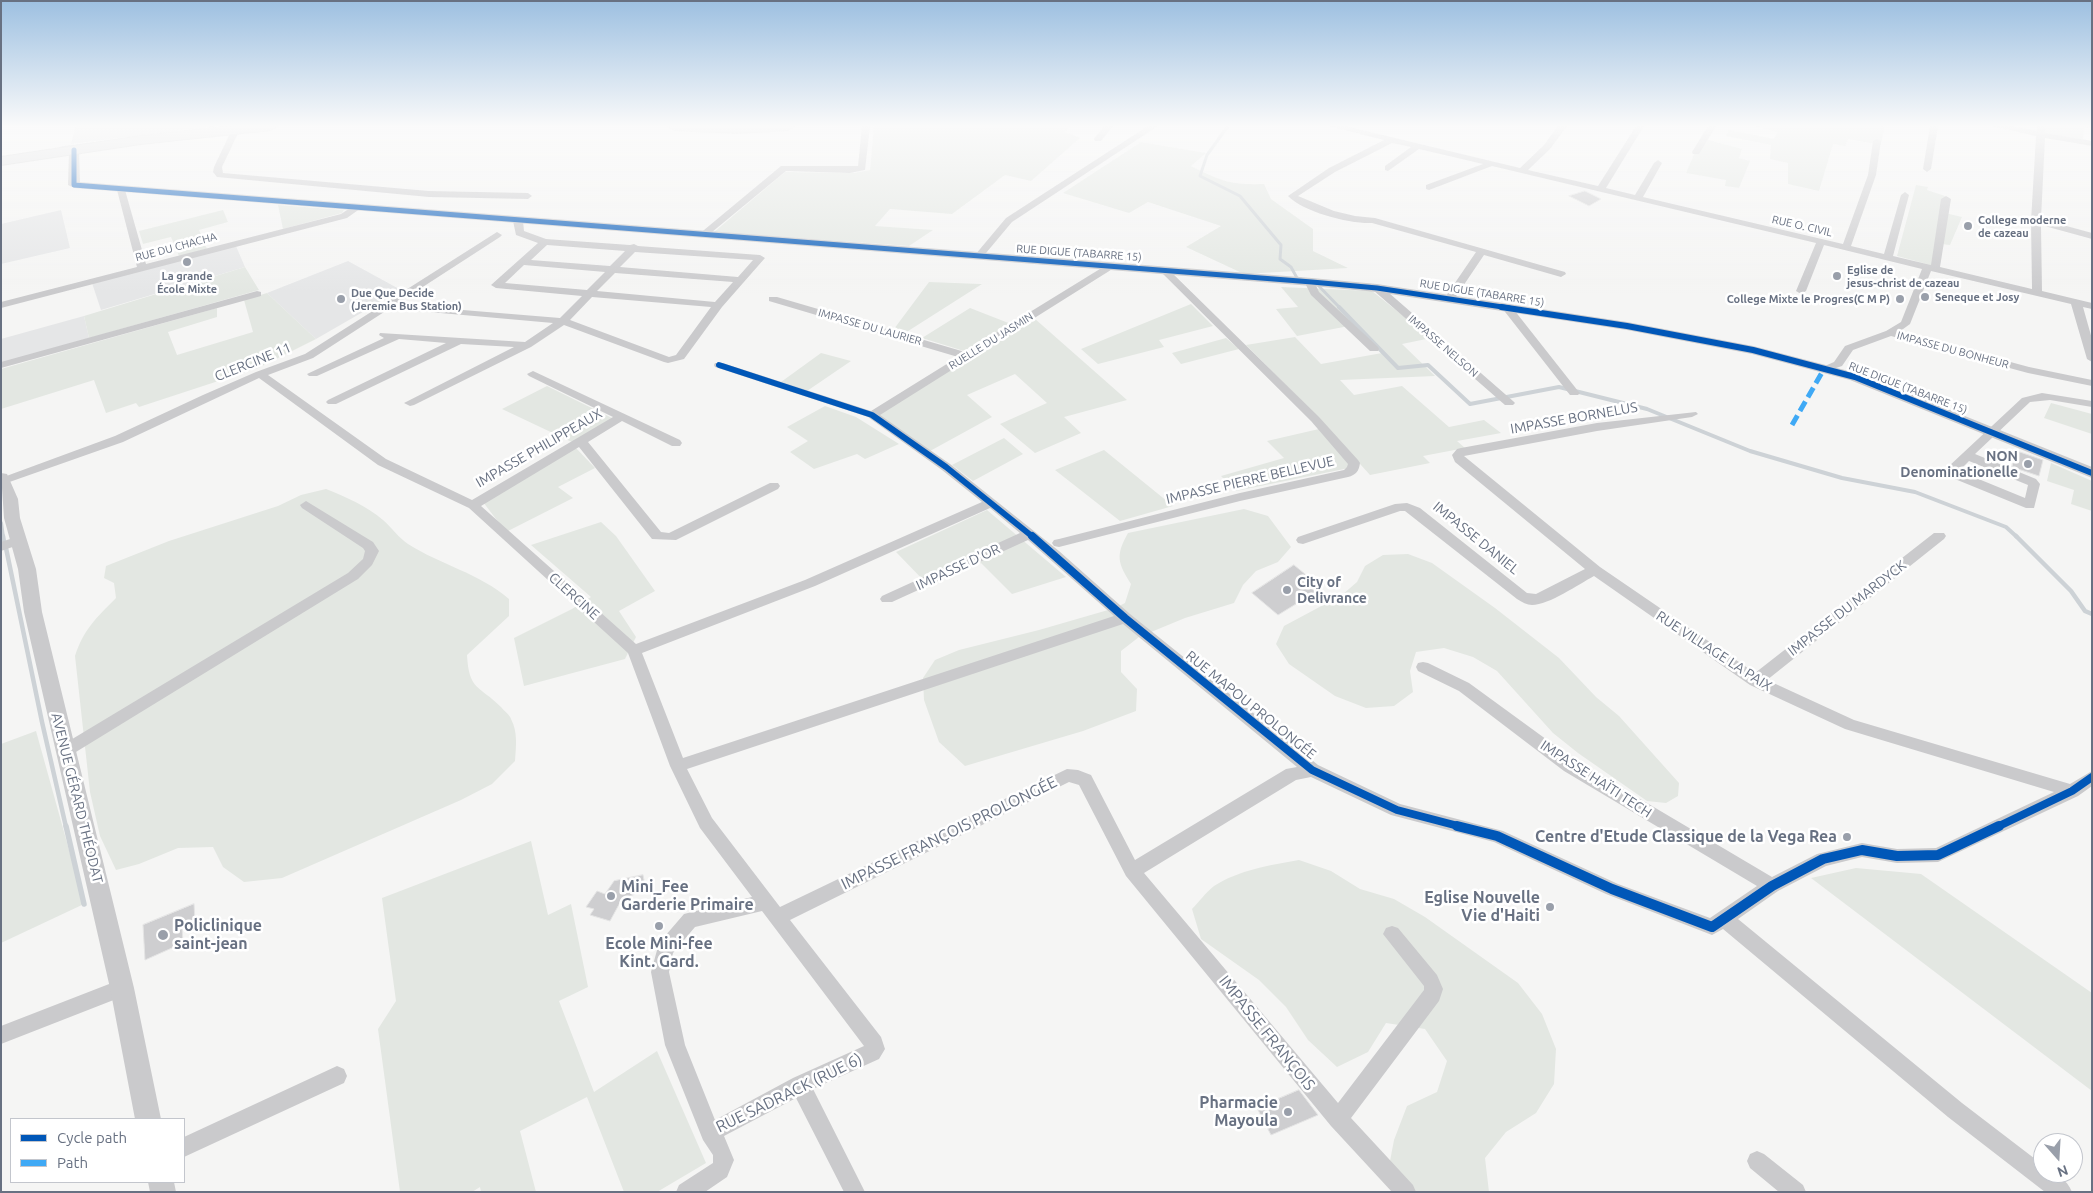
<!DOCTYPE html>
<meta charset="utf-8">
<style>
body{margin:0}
#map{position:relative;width:2093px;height:1193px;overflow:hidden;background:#f5f5f4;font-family:Ubuntu,sans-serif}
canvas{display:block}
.frame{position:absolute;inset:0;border:2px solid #687182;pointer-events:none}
.legend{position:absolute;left:10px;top:1118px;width:175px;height:65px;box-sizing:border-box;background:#fff;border:1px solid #c3c6cd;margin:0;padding:6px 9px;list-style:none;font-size:15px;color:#687182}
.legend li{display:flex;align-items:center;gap:10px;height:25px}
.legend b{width:25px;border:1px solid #c3c6cd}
.north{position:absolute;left:2033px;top:1133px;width:50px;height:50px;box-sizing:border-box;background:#fff;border:1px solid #c3c6cd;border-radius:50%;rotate:161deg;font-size:14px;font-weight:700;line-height:20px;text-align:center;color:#687182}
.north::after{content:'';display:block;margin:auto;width:18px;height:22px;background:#999faa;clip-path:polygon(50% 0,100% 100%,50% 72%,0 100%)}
</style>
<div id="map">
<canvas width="2093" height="1193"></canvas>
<div class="frame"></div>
<ul class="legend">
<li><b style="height:6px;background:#0057b8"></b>Cycle path</li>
<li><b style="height:6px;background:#3fa9f5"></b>Path</li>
</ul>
<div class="north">N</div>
</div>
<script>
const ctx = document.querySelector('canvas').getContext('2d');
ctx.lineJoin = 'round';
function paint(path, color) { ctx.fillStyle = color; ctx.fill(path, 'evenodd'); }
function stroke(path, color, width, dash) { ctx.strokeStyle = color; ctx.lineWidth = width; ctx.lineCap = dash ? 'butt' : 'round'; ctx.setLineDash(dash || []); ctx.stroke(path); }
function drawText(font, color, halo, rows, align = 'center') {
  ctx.font = font + ' Ubuntu,sans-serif'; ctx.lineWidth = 5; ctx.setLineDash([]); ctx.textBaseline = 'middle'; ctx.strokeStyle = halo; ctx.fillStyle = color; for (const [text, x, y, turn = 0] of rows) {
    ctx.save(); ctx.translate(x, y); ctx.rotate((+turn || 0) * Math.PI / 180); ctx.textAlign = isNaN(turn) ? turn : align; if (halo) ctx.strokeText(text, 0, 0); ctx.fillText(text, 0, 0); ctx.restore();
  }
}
paint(new Path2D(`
 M76,126H217L71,144Z
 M61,210L70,248L1,264V224Z
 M236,246L245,267L101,310L92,283Z
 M348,261L401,290L316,339L267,293Z
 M84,316L89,338L1,363V339Z`), '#e5e6e7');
paint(new Path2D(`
 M874,126H1070L1065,132L1080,138L1031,181L1005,175L952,214L890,209L875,226L933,230L909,246L714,232L785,172L854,173L870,170Z
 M1755,126H1882L1884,127L1881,145L1848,139L1845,146L1833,144L1819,191L1788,184V163L1770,159L1771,145L1726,136L1729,130L1774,139L1778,132Z
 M2045,126H2092V128L2084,127L2083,140L2044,134Z
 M1701,138L1742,149L1739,158L1750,161L1739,188L1725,186L1726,180L1686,173Z
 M1141,142L1206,153L1191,166C1221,181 1230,185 1264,184L1271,199L1313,229V251L1348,268L1244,274L1186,247L1221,226L1148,202L1129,213L1063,193Z
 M1916,185L1928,187L1927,190L1945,196L1941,212L1962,217L1950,245L1941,244L1934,266L1897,256Z
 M278,205L344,210L342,213L283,229Z
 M223,210L228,222L199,230L207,249L179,256L171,237L143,244L139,231Z
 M245,267L259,290L89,338L84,316Z
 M929,282L982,284L905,333L894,329Z
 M1281,287L1372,291L1431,338L1402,344L1435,376L1340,380L1354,395L1402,386L1449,427L1484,420L1501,433L1457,441L1465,448L1423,456L1430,463L1370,475L1316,415L1246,345L1295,337L1321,364L1382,353L1354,325L1297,336L1276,309L1298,307Z
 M267,293L316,339L258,368L139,407L136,403L106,413L94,380L1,409V369L217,308V317L168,332L177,355L253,332L244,300Z
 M1191,304L1213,326L1159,340L1164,347L1098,364L1081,349Z
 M970,308L1011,324L964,351L922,338Z
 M1034,318L1127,400L1064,417L1081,433L1035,453L1000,424L1047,403L1015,374L967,395L992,417L930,451L877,415Z
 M1226,338L1239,349L1181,364L1172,353Z
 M821,353L851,361L807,391L781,382Z
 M547,386L612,418L574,443L502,409Z
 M2051,403L2092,414V434L2044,418Z
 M825,406L856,417L899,444L865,459L857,454L814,469L790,452L808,441L787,427Z
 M1319,429L1351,463L1349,468L1236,491L1221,476L1284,458L1267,441Z
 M1004,438L1023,454L973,481L952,465Z
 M576,448L595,468L558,487L573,498L506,532L483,502Z
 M1104,450L1173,506L1120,521L1055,470Z
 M2051,463L2092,481V511L2071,504L2074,490L2047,481Z
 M326,489C346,497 367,506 383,520C392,528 399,538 408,544C441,565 479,573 509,599V616L467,655C469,691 479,685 501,707C504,711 510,715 511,719C518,732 516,747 515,761L492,784L461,800L282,878L244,882L223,867L213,847L178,848L139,864L116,870L100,836L90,792L75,656C84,629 96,618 116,598L114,583L104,578L106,566L169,541L278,506L301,495Z
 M1244,509L1268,516L1291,547L1278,562L1256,571L1243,585L1234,603L1185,618L1139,637L1121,651V672L1137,689L1136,711L1083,731L965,766L939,742L924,700L923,678L935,660L959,650L1039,630L1115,608L1125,603L1131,584C1118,563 1115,556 1128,533Z
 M987,510L1066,577L1012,594L981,563L928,585L896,552Z
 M601,522L616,536L655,591L619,611L636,637L625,659L524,686L514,638L572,609L591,597L531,545Z
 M1408,554L1432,563L1495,608L1559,658L1596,697L1619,716L1679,783L1678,796L1666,803L1647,801L1578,753L1553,733L1497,671L1473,657L1444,648L1416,652L1410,671L1413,692L1394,706L1366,708L1335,696L1289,664L1276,644L1284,626L1342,595L1357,582L1365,566L1383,555Z
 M36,731L84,904L1,943V744Z
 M531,841L548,915L571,904L588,987L559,1001L594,1092L657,1051L706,1163L657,1192H624L587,1097L520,1131L536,1192H481L480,1187L472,1192H400L378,1029L396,1001L382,898Z
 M1299,860L1331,871L1360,889L1394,899L1425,917L1518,983L1542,1014L1556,1049L1554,1084L1536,1113L1506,1132L1485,1158L1489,1192H1392L1387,1177L1394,1140L1407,1106L1437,1092L1447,1061L1425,1029L1386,1023L1368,1052L1337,1067L1308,1040L1286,1007L1259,980L1201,939L1192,909C1199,902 1206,892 1214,886C1239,870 1270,865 1299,860Z
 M1856,868L1921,874L2092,993V1091L1811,878Z`), '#e3e7e2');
stroke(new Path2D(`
 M1228,126L1207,155L1200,176L1240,196L1281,245L1280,259L1291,267L1297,278L1301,279
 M61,148L205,129
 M1315,282L1340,308`), '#cdd2d6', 3);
stroke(new Path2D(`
 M1339,307L1398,368L1428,365L1470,404L1559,387L1647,409L1750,451L1842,478L1915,492L2006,527L2017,537
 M1,523L3,537`), '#cdd2d6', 4);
stroke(new Path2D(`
 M3,536L4,542
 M2016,536L2071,591L2085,611L2092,614
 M6,548L42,722L66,827`), '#cdd2d6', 4.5);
stroke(new Path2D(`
 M66,826L84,904`), '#cdd2d6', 5.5);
const building = new Path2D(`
 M1585,191L1601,199L1589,206L1569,196Z
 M2017,451L2043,460L2039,476L2012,467Z
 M1294,565L1322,588L1278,615L1252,593Z
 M643,875L646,890L622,899L610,921L590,915L594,909L586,907L597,891L605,894L614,881Z
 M194,904L195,921L182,927L183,943L145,960L143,925Z
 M1299,1090L1318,1115L1271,1135L1257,1108Z`);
paint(building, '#ceced0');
stroke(building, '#e4e4e4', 1);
const secondary = new Path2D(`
 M234,126H277L271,130L141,144L1,165V157L141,136Z
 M668,126H794L788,130L737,133L674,130Z`);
stroke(secondary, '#d2d3d3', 2);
paint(new Path2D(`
 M862,126H870L865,170L850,173L786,171L706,237H700L698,235L781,166H858Z
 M1104,126H1113L1101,141H1095L1094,139Z
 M1148,126H1158L1012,222L981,259H975V255L1006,218Z
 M1329,126H1345L1520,168L1544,145L1558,126H1567L1550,149L1528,170L1598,186L1636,126H1644L1606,188L1635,195L1654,163L1658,160L1662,163L1643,197L1843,244L1868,175L1873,141L1877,139L1881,141L1876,175L1851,246L1884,254L1901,195L1905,192L1909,195L1893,256L1931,265L1941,199L1946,196L1951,199L1940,267L2032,289L2031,221L2036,136L1991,126H2011L2037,131V126H2045V133L2092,141V146L2045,138L2041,219L2092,233V239L2041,225L2042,291L2092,303V309L2083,307L2092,339V362L2087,359L2071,304L1931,271L1910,324L1899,332L2029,367L2092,380V386L2028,373L1891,336L1853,350L1842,366L1824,372L1820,371L1818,369L1834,362L1845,346L1886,331L1901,322L1922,269L1824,245L1806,291L1801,294L1796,291L1816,243L1492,166L1429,190L1426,189V185L1483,164L1419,149L1388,171L1385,170V166L1411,147L1392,143L1335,172L1298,196L1334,211L1355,216L1375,218L1565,272L1566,274L1561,277L1484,255L1453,301H1445L1444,299L1476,252L1372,223C1350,224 1303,212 1288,196L1329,168L1384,140Z
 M1708,126H1716L1699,154H1693L1692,152Z
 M1930,126H1938L1931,169L1927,172L1923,169Z
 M233,127L240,129L222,167L223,173L429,191L528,193L532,196L528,199L429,197L217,177L213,172L214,167Z
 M121,187L125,190L146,264L341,214L353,206H359L361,208L347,218L1,308V302L137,267L117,190Z
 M518,218L523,221L524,231L546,239L630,245L634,244L638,246L760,255L765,258L722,307L684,359L668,363L664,362L564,325L531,347L414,405L410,406L404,403L514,347L461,344L336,404H328L326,402L328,400L446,343L399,339L317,376H309L307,374L384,338L379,335L380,333L525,342L553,323L418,311L413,308L414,306L560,318L582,296L496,288L491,285L538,243L516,235L513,221ZM547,245L625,251L610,266L531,260ZM635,252L753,260L738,277L620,267ZM524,265L605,272L587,290L505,283ZM615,273L733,282L715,302L597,291ZM592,297L711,307L676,355L669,357L570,320Z
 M497,232L502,235L500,237L313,358L268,375L386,459L472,500L613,417L529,376L527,374L533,371L680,440L682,443L680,446H672L622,421L588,442L661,532L669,533L770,483H778L780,486L778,489L676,540L652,539L579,447L481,506L636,644L805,580L982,502L942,470L868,417L715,367L714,365L715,363H723L871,411L958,357L769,301V297H777L965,352L1108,264H1114V268L880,415L950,464L995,500L1059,551L1130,614L1318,765L1400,804L1503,831L1618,884L1710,918L1757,886L1564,771L1459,691L1418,671L1416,667L1418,663L1423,662L1428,663L1469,683L1576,761L1772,877L1817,854L1862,843L1897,849L1936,848L2054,792L1845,729L1750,685L1594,576C1579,584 1549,605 1532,605C1527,605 1522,602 1517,599L1405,511H1400L1303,544L1298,543L1296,540L1298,537L1395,504L1407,503L1420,508L1527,593L1536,594L1585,569L1455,462L1452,455L1457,449L1461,448L1597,423L1696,412L1698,414L1692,417L1597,431L1464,456L1600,567L1755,673L1934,533H1944L1946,536L1944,539L1767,680L1854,720L2070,784L2092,771V786L2078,796L1938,862L1897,863L1862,857L1826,866L1778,891L1738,919L1962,1103L2043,1165V1173C2056,1173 2067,1179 2072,1192H2045L1948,1117L1723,929L1712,935L1606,894L1494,842L1391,815L1311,777L1296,780L1144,873L1338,1103L1424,990V986L1383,934L1386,928L1392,926L1398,928L1437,975L1443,989L1439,1001L1351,1118L1413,1185L1416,1192H1392L1331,1126L1126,876L1079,785L1069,782L790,920L881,1037L885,1049L879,1059L813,1089L865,1192H844L796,1098L724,1136L734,1160L727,1177L705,1192H676L679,1185L713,1163V1155L703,1140L665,1045L651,972L659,943L684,914L752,897L700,828L670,766L628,653L469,508L378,465L259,378L123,442L1,485V478L115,436L203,395L256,372L305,354ZM990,508L1020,533L882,596L880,599L882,602H892L1028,540L1114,616L683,758L642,653L815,586ZM1123,624L1297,767L1286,769L1135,860L1091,775L1078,770L1067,769L780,907L712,818L687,769ZM762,911L864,1046L793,1078L715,1120L685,1045L669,972L673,953L695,927Z
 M1164,267L1167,268L1319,417L1358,460L1360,463C1359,471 1356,475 1348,477L1240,501L1059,547L1054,546L1052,543L1054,540L1059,539L1240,493L1344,470L1347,467L1348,464L1311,421L1161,272V268Z
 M1309,278L1313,279L1319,292L1378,347L1379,349L1378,351H1370L1311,295L1304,281Z
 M1377,285L1381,286L1513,401L1515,403L1513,405H1505L1373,290V286Z
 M257,291L261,292V296L1,368V362Z
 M1507,305L1511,306L1578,391L1580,393L1578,395H1570L1502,308Z
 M2042,393L2092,401V407L2050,400L2030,402L1975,454L2036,479L2040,484L2034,508H2026L1950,477L1946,470L1948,467L2022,398ZM1969,461L2028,485L2025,498L1959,471Z
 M306,501L373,542L379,551L372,565L358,579L71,755L65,757L59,755L57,751L59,747L348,573L363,559L365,551L363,548L302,508L300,505Z
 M19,536L24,537L26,540L24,543L1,551V542Z
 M122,979L129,982L131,988L129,994L1,1044V1026Z
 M337,1066L344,1069L347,1076L344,1083L184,1157V1137Z
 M1757,1151L1764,1154L1803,1185L1806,1192H1779L1750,1168L1747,1161L1750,1154Z`), '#cacacc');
paint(new Path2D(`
 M74,147L79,150L80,182L1312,278L1377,284L1627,322L1753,346L1860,374L2092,467V478L1850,380L1752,354L1627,330L1377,292L1312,286L74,188L68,185L69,150Z
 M1,473L7,474L18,499L20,518L36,569L42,612L134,988L161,1119H135L110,988L24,612L18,569L4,518Z
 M148,1182H174L176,1192H150Z`), '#cacacc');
paint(secondary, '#dedfe0');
stroke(new Path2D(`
 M1792,425L1824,369`), '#3fa9f5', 5, [11, 5]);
stroke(new Path2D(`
 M74,150V185L1312,282L1377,288L1509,308`), '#0057b8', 5);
stroke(new Path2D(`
 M1501,307L1627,326L1753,350L1855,377L2092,473
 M719,365L872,415L946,467L1033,537`), '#0057b8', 6);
stroke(new Path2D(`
 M1032,536L1125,618L1312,770L1397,810L1462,827
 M1997,827L2072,791L2092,777`), '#0057b8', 8);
stroke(new Path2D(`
 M1457,826L1497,836L1612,889L1712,927L1772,886L1823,859L1862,850L1897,856L1938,855L1999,826`), '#0057b8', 10);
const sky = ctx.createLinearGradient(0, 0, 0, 293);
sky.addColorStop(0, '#9dc0e1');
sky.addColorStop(0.43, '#fafafa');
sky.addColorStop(1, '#fafafa00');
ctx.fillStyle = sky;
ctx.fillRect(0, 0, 2093, 293);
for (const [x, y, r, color] of [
 [1968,226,5,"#999faa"],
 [187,262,5,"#999faa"],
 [1837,276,5,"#999faa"],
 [1925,297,5,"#999faa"],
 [341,299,5,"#999faa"],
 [1900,299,5,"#999faa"],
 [2028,464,5,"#999faa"],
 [1287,590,5,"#999faa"],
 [1847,837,5,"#999faa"],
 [611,896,5,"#999faa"],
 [1550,907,5,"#999faa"],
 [659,926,5,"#999faa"],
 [163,935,6,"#999faa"],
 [1288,1112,5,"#999faa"]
]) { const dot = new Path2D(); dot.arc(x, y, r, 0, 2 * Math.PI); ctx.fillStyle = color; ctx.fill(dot); stroke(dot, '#fff', 2); }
drawText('bold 11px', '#687182', '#fff', [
 ["College moderne",1978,220],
 ["de cazeau",1978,233],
 ["Eglise de",1847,270],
 ["jesus-christ de cazeau",1847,283],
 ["La grande",187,276,"center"],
 ["École Mixte",187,289,"center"],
 ["Due Que Decide",351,293],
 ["(Jeremie Bus Station)",351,306],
 ["Seneque et Josy",1935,297],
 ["College Mixte le Progres(C M P)",1890,299,"right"]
], 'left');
drawText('11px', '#687182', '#fff', [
 ["RUE O. CIVIL",1802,226,13],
 ["RUE DU CHACHA",176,247,-15],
 ["RUE DIGUE (TABARRE 15)",1079,253,4],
 ["RUE DIGUE (TABARRE 15)",1482,293,9],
 ["IMPASSE DU LAURIER",870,327,16],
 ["RUELLE DU JASMIN",991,341,-32],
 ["IMPASSE NELSON",1443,346,41],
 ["IMPASSE DU BONHEUR",1953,350,15],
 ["RUE DIGUE (TABARRE 15)",1908,388,21]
]);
drawText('14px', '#687182', '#fff', [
 ["CLERCINE 11",253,362,-22],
 ["IMPASSE BORNELUS",1574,418,-10],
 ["IMPASSE PHILIPPEAUX",539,448,-30],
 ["IMPASSE PIERRE BELLEVUE",1250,480,-13],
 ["IMPASSE DANIEL",1476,538,39],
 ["IMPASSE D'OR",958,567,-25],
 ["CLERCINE",574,596,42],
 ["IMPASSE DU MARDYCK",1847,608,-38],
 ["RUE VILLAGE LA PAIX",1714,651,33],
 ["RUE MAPOU PROLONGÉE",1251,705,39],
 ["IMPASSE HAÏTI TECH",1596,779,33],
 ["AVENUE GÉRARD THÉODAT",77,798,76]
]);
drawText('bold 14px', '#687182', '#fff', [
 ["NON",2018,456],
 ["Denominationelle",2018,472],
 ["City of",1297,582,"left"],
 ["Delivrance",1297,598,"left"]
], 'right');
drawText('16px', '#687182', '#fff', [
 ["IMPASSE FRANÇOIS PROLONGÉE",949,833,-26],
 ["IMPASSE FRANÇOIS",1267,1033,51],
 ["RUE SADRACK (RUE 6)",789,1093,-26]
]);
drawText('bold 16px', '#687182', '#fff', [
 ["Centre d'Etude Classique de la Vega Rea",1837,837],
 ["Mini_Fee",621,887,"left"],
 ["Garderie Primaire",621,905,"left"],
 ["Eglise Nouvelle",1540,898],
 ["Vie d'Haiti",1540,916],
 ["Policlinique",174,926,"left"],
 ["saint-jean",174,944,"left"],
 ["Ecole Mini-fee",659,944,"center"],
 ["Kint. Gard.",659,962,"center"],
 ["Pharmacie",1278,1103],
 ["Mayoula",1278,1121]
], 'right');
</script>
